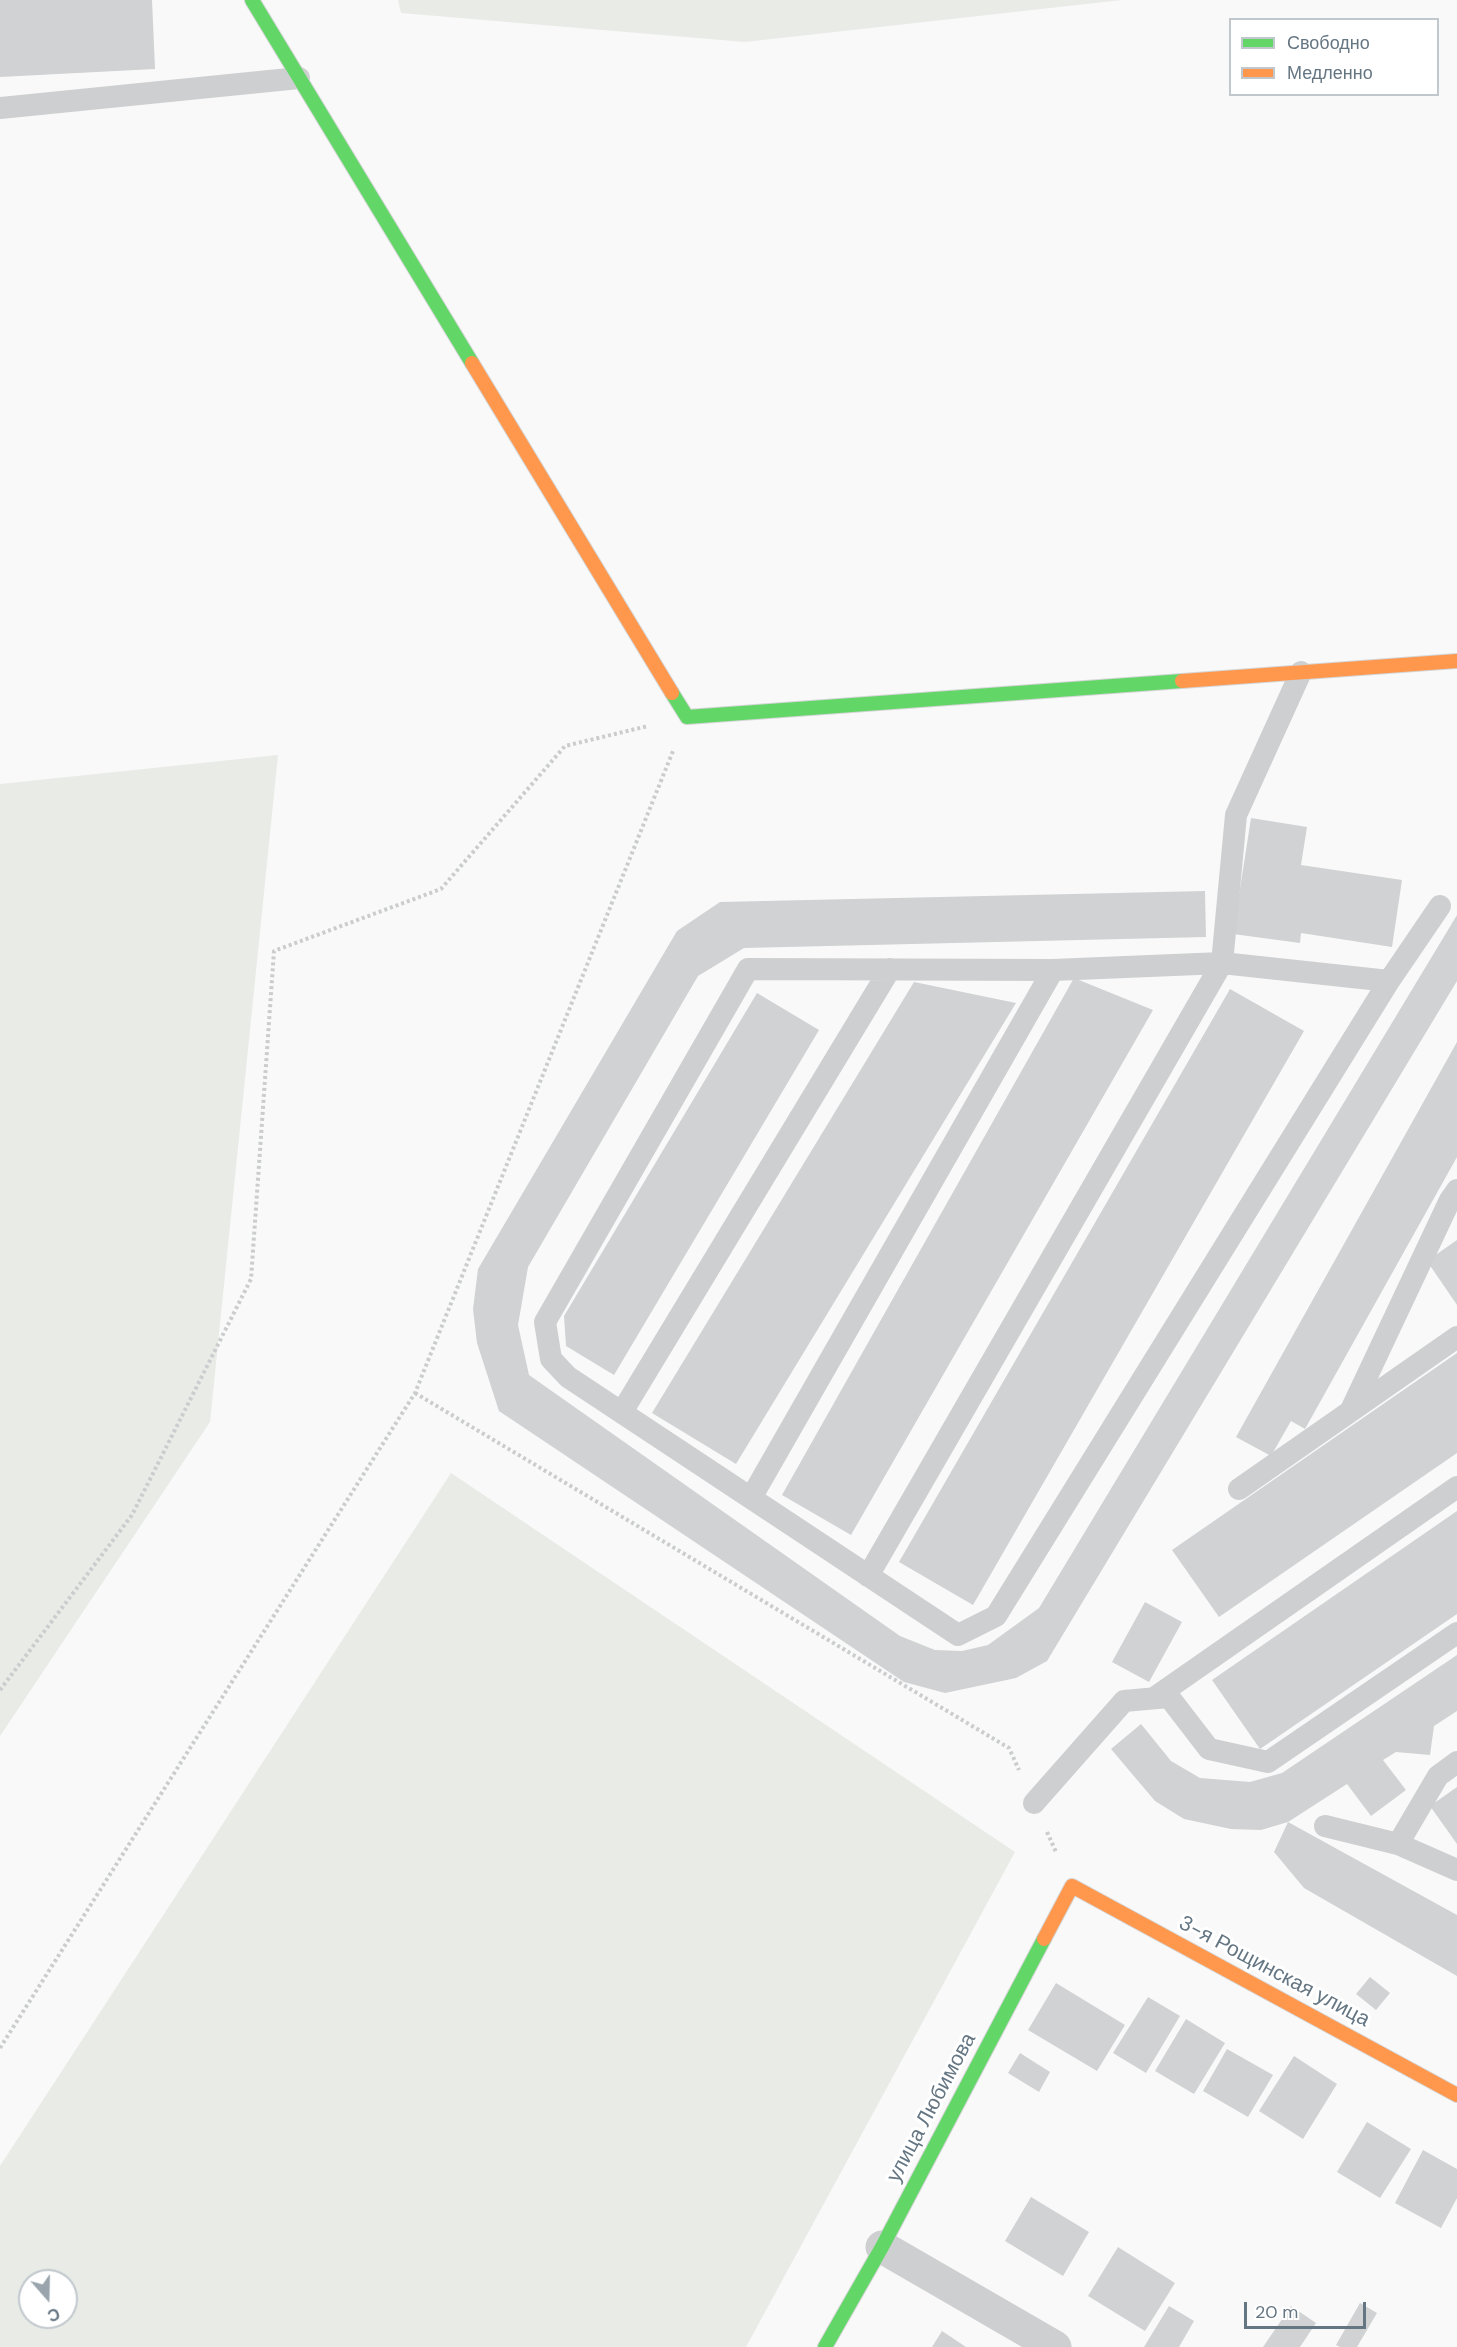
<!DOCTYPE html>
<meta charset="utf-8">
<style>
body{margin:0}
#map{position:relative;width:1457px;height:2347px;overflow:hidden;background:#f9f9f9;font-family:"DM Sans",sans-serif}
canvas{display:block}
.legend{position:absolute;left:1229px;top:18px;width:210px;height:78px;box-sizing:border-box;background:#fff;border:2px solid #c1c8cd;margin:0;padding:8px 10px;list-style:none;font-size:18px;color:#657683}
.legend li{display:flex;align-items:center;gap:12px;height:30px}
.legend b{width:30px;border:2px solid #c1c8cd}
.north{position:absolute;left:18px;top:2269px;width:60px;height:60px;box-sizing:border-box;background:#fff;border:2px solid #c1c8cd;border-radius:50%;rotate:160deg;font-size:16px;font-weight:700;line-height:24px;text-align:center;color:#657683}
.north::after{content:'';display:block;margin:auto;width:21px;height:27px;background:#99a4ac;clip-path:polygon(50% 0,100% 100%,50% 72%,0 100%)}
.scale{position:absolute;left:1244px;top:2302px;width:122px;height:27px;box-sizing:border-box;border:3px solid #657683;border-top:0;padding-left:8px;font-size:18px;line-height:21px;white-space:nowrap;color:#657683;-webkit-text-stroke:4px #fff;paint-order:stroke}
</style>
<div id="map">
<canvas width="1457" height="2347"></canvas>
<ul class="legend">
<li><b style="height:8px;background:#63d668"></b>Свободно</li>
<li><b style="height:8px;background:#ff974d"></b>Медленно</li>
</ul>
<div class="north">С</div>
<div class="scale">20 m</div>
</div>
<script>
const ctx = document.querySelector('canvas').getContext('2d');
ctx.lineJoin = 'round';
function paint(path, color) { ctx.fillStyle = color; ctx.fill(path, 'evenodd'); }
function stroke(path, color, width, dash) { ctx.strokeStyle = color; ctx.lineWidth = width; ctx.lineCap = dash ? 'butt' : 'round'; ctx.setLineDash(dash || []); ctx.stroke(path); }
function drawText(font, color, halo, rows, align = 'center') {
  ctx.font = font + ' "DM Sans",sans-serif'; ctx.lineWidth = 6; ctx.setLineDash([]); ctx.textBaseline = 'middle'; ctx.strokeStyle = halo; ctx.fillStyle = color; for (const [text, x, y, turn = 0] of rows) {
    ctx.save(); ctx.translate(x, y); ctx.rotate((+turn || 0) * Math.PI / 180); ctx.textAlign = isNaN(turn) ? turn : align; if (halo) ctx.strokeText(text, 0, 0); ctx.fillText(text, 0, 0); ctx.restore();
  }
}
paint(new Path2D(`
 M398,0H1122L745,42L401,13Z
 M278,755L210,1422L0,1736V784Z
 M451,1473L1015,1852L746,2347H0V2166ZM30,2281H66V2317H30Z`), '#e8ebe6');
paint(new Path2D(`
 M0,0H152L155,69L0,77Z
 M1251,818L1307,827L1301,865L1402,880L1392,947L1301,933L1300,943L1233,934Z
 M1205,891L1206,937L744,948L698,976L528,1267L518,1325L529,1375L900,1636L935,1650L962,1651L988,1645L1039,1608L1457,915V981L1047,1661L1016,1678L945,1693L904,1682L499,1411L477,1343L473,1309L478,1269L677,931L720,902Z
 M1074,978L1153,1010L851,1535L782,1495Z
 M914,982L1016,1003L736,1464L652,1413Z
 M1230,989L1304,1031L973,1605L899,1562Z
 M757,993L819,1030L614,1375L566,1346L564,1316Z
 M1457,1042V1157L1305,1429L1291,1421L1271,1456L1236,1437Z
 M1457,1240V1305L1427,1261Z
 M1457,1353V1453L1219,1617L1172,1550Z
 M1457,1511V1614L1260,1749L1212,1680Z
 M1145,1602L1182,1622L1149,1682L1112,1662Z
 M1457,1655V1711L1434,1726L1430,1755L1396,1752L1383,1760L1406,1790L1371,1816L1347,1784L1288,1822L1261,1830L1231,1829L1184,1819L1155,1801L1111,1749L1141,1724L1171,1761L1200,1778L1250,1782L1282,1773Z
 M1457,1787V1844L1430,1806Z
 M1288,1822L1457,1915V1976L1304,1888L1274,1852Z
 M1370,1977L1390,1993L1376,2010L1356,1994Z
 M1056,1983L1125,2025L1097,2071L1028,2030Z
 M1148,1997L1180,2016L1146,2073L1113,2053Z
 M1186,2019L1225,2043L1194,2094L1155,2071Z
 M1227,2049L1273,2075L1248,2117L1203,2091Z
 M1020,2053L1050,2072L1039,2092L1008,2073Z
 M1294,2056L1337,2084L1303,2139L1259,2111Z
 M1367,2122L1411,2149L1380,2198L1337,2172Z
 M1423,2150L1457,2169V2198L1441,2228L1395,2203Z
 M1031,2197L1089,2232L1063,2276L1005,2241Z
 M1118,2247L1175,2283L1145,2331L1088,2296Z
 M1360,2303L1377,2313L1357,2347H1340L1336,2345Z
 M1169,2306L1194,2321L1179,2347H1144Z
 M1291,2306L1316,2323L1300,2347H1263Z
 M942,2331L966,2347H932Z`), '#d0d2d3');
const fast = new Path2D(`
 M252,0L472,363
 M672,693L687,717L1182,681
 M825,2347L882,2247L1044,1939`);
const slow = new Path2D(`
 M472,363L672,693
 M1182,681L1457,661
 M1044,1939L1072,1886L1457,2095`);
stroke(fast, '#d5d6d7', 16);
stroke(slow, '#d5d6d7', 16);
stroke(new Path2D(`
 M415,1393L1009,1748L1019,1770
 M0,1690L132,1515L251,1279L274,951L441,889L565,746L648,726
 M1047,1832L1056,1852
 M0,2048L415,1393L673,751`), '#cbcccd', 4, [3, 3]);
stroke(new Path2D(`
 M0,108L299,78
 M1301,672L1236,815L1222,963L1389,981L1440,906
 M1222,963L1053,970L748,969L545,1322L551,1359L568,1377L958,1635L996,1616L1389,981
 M1351,1410L1450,1200L1457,1190
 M622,1412L890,969
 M1239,1489L1457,1337
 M751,1498L1053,970
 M868,1576L1222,963
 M1154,1698L1457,1487
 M1034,1803L1124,1701L1169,1697L1209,1749L1268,1762L1457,1633
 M1325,1826L1398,1844L1438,1776L1457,1762
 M1398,1844L1457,1870`), '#cecfd0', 22);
stroke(new Path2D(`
 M882,2247L1055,2347`), '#cecfd0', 33);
stroke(fast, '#63d668', 14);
stroke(slow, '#ff974d', 14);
drawText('21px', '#657683', '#fff', [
 ["3-я Рощинская улица",1274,1972,28],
 ["улица Любимова",932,2108,-62]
]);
</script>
